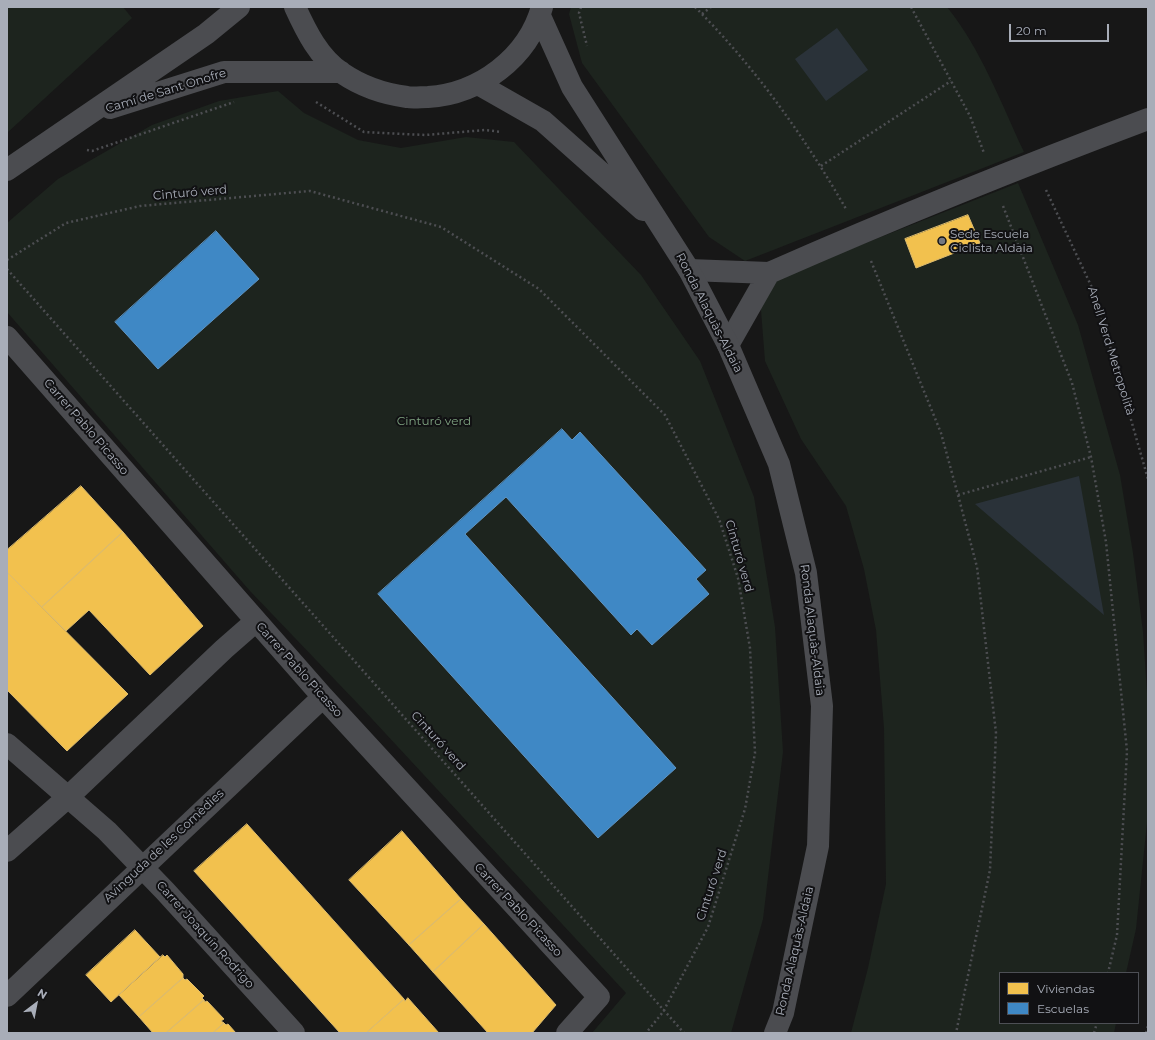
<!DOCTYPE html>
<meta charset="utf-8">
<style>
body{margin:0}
#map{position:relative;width:1155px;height:1040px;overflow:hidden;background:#171717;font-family:Montserrat,sans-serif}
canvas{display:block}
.frame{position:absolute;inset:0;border:8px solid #a8adb8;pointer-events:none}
.legend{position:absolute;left:999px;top:972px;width:140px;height:52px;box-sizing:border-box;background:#111113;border:1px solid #4d4f55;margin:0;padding:5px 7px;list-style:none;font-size:12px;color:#a8adb8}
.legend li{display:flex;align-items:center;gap:8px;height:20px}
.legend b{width:20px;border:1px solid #4d4f55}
.north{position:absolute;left:16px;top:984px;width:40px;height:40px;-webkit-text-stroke:3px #111113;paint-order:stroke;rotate:32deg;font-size:11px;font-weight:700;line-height:16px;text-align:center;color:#a8adb8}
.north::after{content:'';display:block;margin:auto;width:14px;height:18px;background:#a8adb8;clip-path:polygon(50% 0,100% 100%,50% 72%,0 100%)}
.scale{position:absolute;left:1009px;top:24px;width:100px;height:18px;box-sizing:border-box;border:2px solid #a8adb8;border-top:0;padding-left:5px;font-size:12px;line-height:14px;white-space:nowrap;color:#a8adb8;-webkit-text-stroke:3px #111113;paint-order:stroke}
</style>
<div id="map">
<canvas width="1155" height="1040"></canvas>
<div class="frame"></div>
<ul class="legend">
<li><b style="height:11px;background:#f2c14e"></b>Viviendas</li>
<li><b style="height:11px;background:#3f88c5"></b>Escuelas</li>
</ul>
<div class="north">N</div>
<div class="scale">20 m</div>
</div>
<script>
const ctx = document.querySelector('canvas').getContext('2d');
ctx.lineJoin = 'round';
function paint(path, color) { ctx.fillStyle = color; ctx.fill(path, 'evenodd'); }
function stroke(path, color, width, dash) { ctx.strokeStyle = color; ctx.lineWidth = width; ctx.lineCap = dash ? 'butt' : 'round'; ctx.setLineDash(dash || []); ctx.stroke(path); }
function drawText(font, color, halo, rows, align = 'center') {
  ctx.font = font + ' Montserrat,sans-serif'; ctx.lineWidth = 4; ctx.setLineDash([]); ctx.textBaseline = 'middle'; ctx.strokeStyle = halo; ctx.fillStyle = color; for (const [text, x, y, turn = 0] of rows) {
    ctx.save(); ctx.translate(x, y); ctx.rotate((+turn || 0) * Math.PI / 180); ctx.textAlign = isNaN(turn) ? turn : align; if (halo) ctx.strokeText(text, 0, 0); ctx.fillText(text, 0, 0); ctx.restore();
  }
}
paint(new Path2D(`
 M7,7H123L132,18L7,133Z
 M571,7H947C981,49 1001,103 1024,152L745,261L709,237L582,63L569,14Z
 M278,91L304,113L358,140L401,148L466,137L514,142L641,275L700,361L754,497L775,627L783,752L763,919L731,1033H592L626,993L360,706L250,591L7,312V223L58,179L152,125L219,101Z
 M1018,183L1078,325L1120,475L1133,553L1143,632L1148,708V813L1136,929L1126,973H1000V1023H1116L1114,1033H851L868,968L886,884L884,728L876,630L864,569L846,506L801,439L765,361L759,285Z`), '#1d241e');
paint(new Path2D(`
 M837,28L868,70L826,101L795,59Z
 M1079,476L1104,615L975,504Z`), '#2a3239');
const homes = new Path2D(`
 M968,215L980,243L916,268L905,239Z
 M81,486L123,532L42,607L7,572V550Z
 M123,532L203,626L150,675L89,610L66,631L42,607Z
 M7,572L128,694L67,751L7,690Z
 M247,824L404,999L366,1033H340L194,871Z
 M402,831L461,899L409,945L349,880Z
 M461,899L484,924L433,972L409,945Z
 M484,924L556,1005L532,1033H488L433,972Z
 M135,930L160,957L111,1002L86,975Z
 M163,955L165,957L167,955L183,974V978L139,1017L119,995Z
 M183,978L185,980L187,979L204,996L202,998L204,1000L166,1033H153L139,1017Z
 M408,998L439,1033H366L404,999L405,1001Z
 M204,1000L205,1002L207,1001L224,1019L221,1021L224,1023L213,1033H166Z
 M224,1023L226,1025L228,1024L236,1033H213Z`);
paint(homes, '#f2c14e');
stroke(homes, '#dcbb6e', 1);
const schools = new Path2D(`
 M216,231L259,279L158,369L115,322Z
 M562,429L572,440L580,432L706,570L696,579L709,594L652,645L637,629L631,635L506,497L465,534L676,768L598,838L378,594Z`);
paint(schools, '#3f88c5');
stroke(schools, '#5e93c1', 1);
stroke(new Path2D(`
 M581,7L579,13L587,46
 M695,7C755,67 804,136 846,209
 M911,7L970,116L984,153
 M702,14L711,7
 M316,102L364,132L425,135L485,130L502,132
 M87,150L92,151L234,102
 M821,166L951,81
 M1046,190L1095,294L1148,479
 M1003,206L1072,383L1091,457L1106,542L1127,751L1117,935L1108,973
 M7,260L66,223L140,206L310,191L441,227L539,289L665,415L719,519L738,578L750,648L755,753L745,809L708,927L663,1012L646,1033
 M871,261L941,433L958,495L977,567L996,733L990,870L956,1033
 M7,269L684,1033
 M958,495L1091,457
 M1094,1033L1097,1023
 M1146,1033L1148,1026`), '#4d4e52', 2.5, [2, 3]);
stroke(new Path2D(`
 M689,270L769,273L728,345
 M769,273C894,218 1020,167 1148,119
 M7,337L323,697L599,997L567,1033
 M7,744L107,831L165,891L294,1033
 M7,851L67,798L224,649L256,621
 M7,996L323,697`), '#4b4c50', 22);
stroke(new Path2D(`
 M295,7C306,31 319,58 342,73C361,86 384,94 407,97C413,98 421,97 428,97C479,94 528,58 542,7
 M540,16L572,87L689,270L728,345L779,464L806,573L822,706L818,846L783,1013L775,1033
 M478,84L543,121L643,210
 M110,108L224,72H341
 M7,170L206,34L239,7`), '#4b4c50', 22);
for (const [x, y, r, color] of [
 [942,241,4,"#757880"]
]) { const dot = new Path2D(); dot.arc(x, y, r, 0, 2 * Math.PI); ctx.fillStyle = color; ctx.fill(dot); stroke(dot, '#111113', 1.5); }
drawText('12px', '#a8adb8', '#111113', [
 ["Camí de Sant Onofre",166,91,-17],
 ["Cinturó verd",190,193,-5],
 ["Ronda Alaquàs-Aldaia",709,313,63],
 ["Anell Verd Metropolità",1111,351,73],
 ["Carrer Pablo Picasso",86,427,49],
 ["Cinturó verd",739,556,74],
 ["Ronda Alaquàs-Aldaia",812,630,83],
 ["Carrer Pablo Picasso",299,670,48],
 ["Cinturó verd",438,741,48],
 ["Avinguda de les Comèdies",164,846,-43],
 ["Cinturó verd",712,885,-72],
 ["Carrer Pablo Picasso",518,910,47],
 ["Carrer Joaquín Rodrigo",205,935,48],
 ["Ronda Alaquàs-Aldaia",795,951,-77]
]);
drawText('12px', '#a8adb8', '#111113', [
 ["Sede Escuela",950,234],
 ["Ciclista Aldaia",950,248]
], 'left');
drawText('12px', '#7fa381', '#111113', [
 ["Cinturó verd",434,421]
]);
</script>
